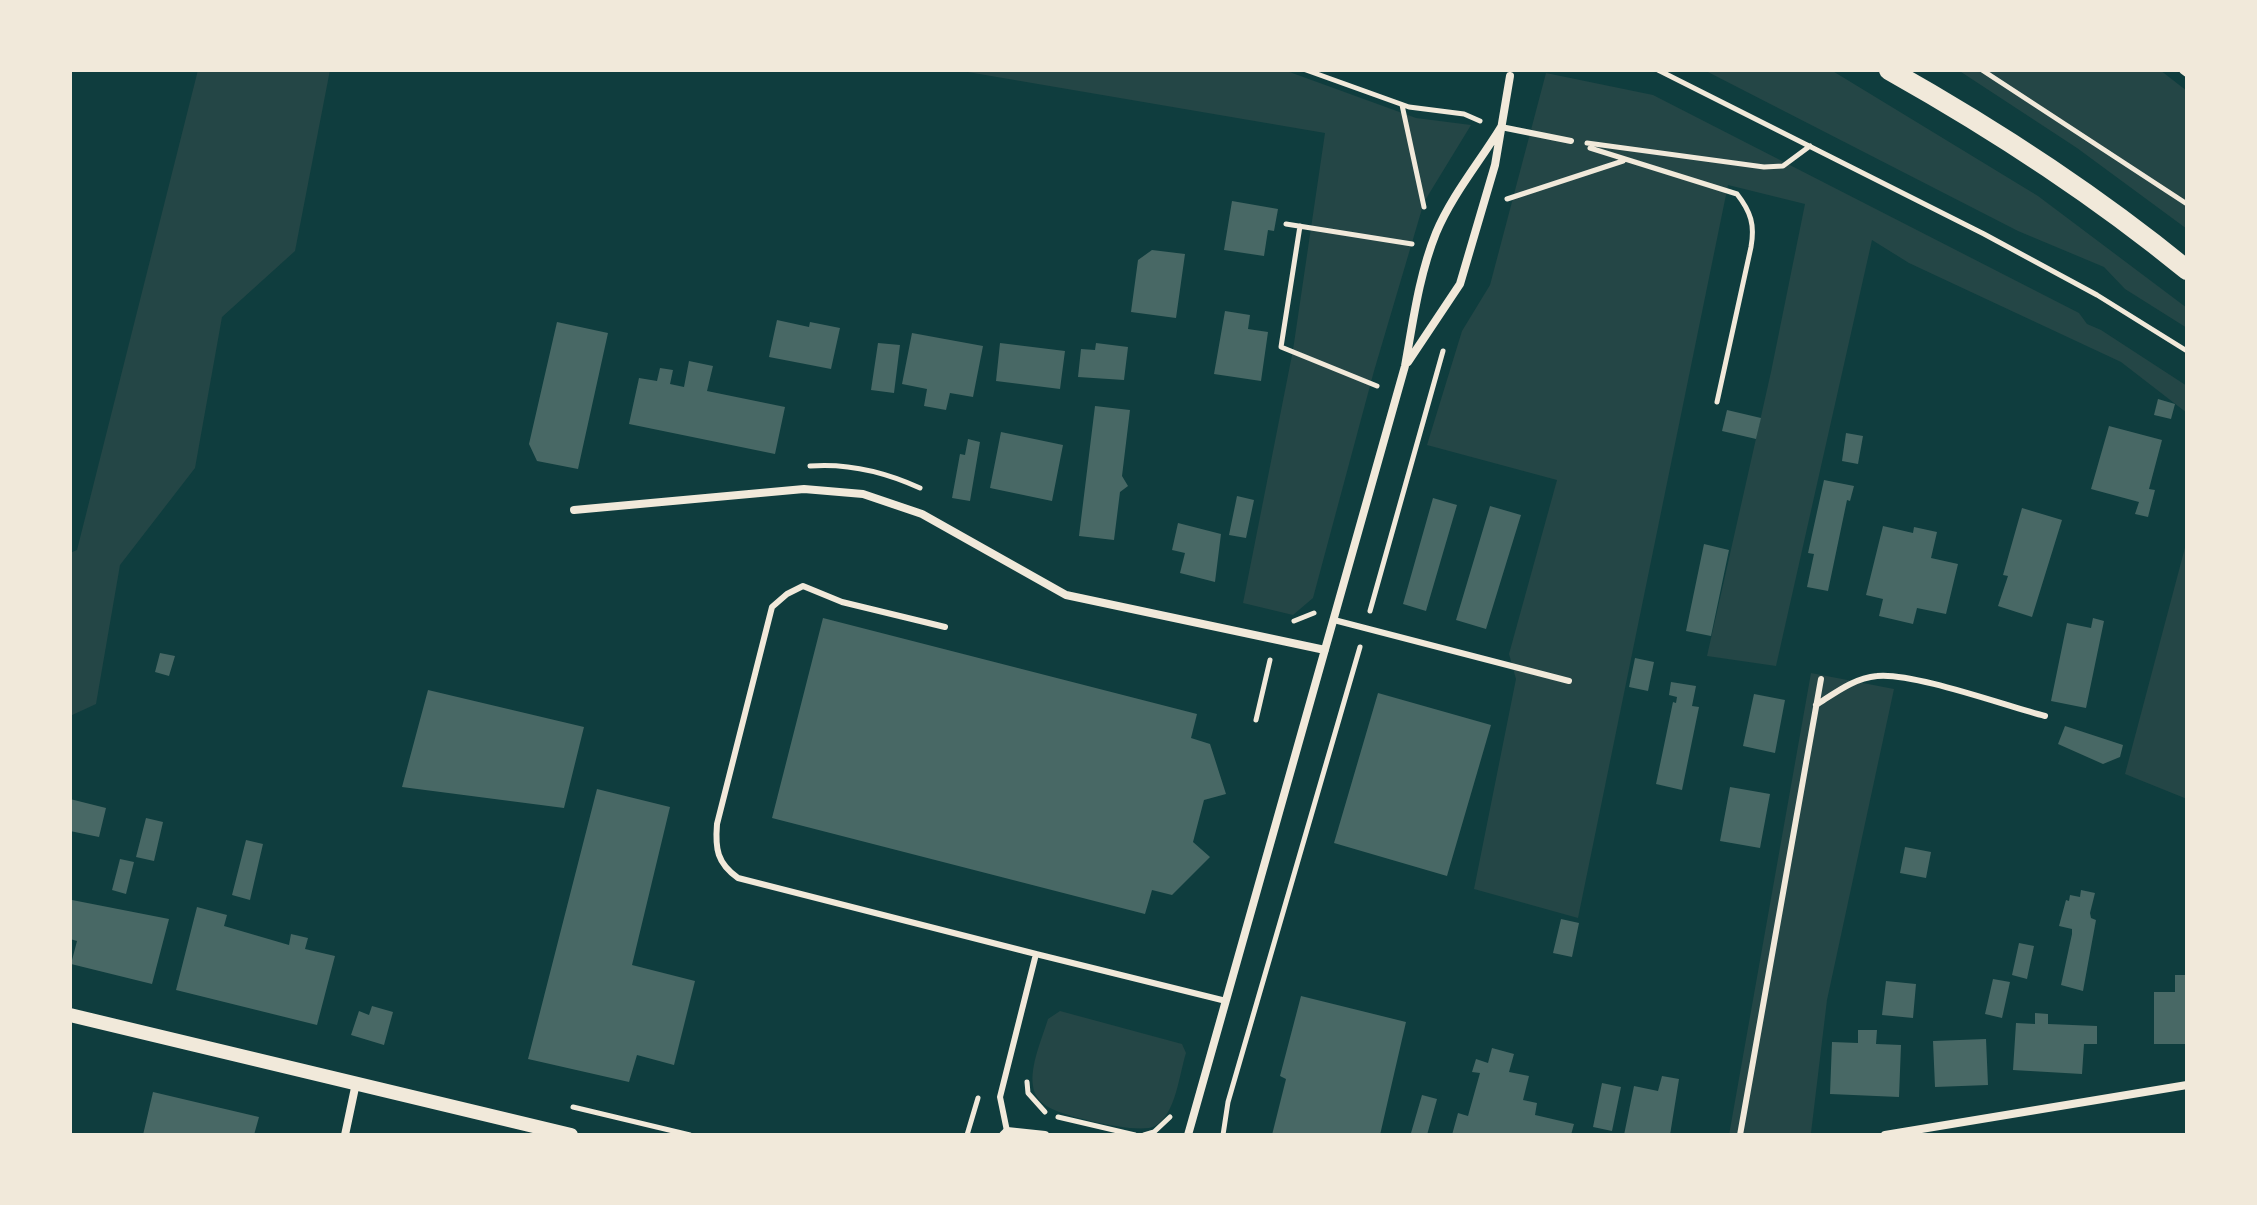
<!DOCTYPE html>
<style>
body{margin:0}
#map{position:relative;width:2257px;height:1205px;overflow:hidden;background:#0f3d3e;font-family:"DM Sans",sans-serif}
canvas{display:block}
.frame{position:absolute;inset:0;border:72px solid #f1e9da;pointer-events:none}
</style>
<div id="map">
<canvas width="2257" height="1205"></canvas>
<div class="frame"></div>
</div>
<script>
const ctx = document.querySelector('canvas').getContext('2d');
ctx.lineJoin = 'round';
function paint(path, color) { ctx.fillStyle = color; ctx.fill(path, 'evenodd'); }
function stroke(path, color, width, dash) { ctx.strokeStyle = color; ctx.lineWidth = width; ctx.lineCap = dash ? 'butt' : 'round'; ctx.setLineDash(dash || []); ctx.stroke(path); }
paint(new Path2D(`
 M198,70H330L295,251L222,317L195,468L120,565L96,704L70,716V553L77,550Z
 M956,70H1284L1416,118L1471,125L1424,202L1374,371L1313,598L1293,615L1243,603L1293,350L1325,133Z
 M1704,70H1831L2038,196L2187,308V328L2125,289L2104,267L2018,231Z
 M1958,70H2160L2187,91V229L2077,148Z
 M1546,73L1653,95L2079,313L2087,324L2101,330L2187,386V413L2121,362L1909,263L1872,240L1776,666L1707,656L1771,372L1805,204L1728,185L1578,918L1474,889L1516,679L1509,654L1557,480L1427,445L1462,331L1490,285Z
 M2187,540V799L2125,774Z
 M1811,673L1894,689L1827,1000L1811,1133L1729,1135Z
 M1060,1011L1182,1044L1186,1053C1179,1075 1176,1114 1155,1126C1139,1135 1069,1117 1052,1109C1043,1105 1034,1097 1033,1086C1030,1065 1042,1039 1048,1019Z`), '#244646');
paint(new Path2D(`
 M1232,201L1278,209L1274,231L1268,230L1264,256L1224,250Z
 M1152,250L1185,254L1176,318L1131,312L1138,260Z
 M1225,311L1250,315L1248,329L1268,332L1261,381L1214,374Z
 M777,320L809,327L810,322L840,328L831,369L769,357Z
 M557,322L608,333L578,469L537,461L529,444Z
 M912,333L983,346L973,397L950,393L946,410L924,406L927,389L902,384Z
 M878,343L900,345L894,393L871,390Z
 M1000,343L1065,351L1060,389L996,381Z
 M1096,343L1128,347L1124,380L1078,377L1081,349L1095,350Z
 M689,361L713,366L707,391L785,407L775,454L629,424L639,378L657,381L660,368L673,370L670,384L684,387Z
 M2158,399L2175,404L2171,419L2154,415Z
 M1095,406L1130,410L1122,476L1128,486L1120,492L1114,540L1079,536Z
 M1727,410L1761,418L1756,439L1722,431Z
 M2109,426L2162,440L2149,489L2155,490L2148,517L2135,514L2139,502L2091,489Z
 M1001,432L1063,445L1052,501L990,488Z
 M1846,433L1863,436L1858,464L1842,461Z
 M968,439L980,442L970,501L952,498L960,454L965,455Z
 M1824,480L1854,486L1850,501L1847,500L1828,591L1807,587L1814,554L1808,553Z
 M1237,496L1254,500L1246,538L1229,535Z
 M1433,498L1457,505L1426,611L1403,604Z
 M1490,506L1521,515L1486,629L1456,620Z
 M2022,508L2062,520L2032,617L1998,606L2008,576L2003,575Z
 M1178,523L1221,534L1215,582L1180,573L1185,553L1172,550Z
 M1883,526L1913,533L1914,527L1937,532L1931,558L1958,564L1946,614L1917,608L1913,624L1879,616L1883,599L1866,595Z
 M1704,544L1729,550L1711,636L1686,631Z
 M823,618L1197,714L1191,738L1210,744L1226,794L1204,800L1193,842L1210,857L1172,895L1152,890L1145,914L772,818Z
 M2093,618L2104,621L2086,708L2051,701L2067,623L2091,628Z
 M160,653L175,656L169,676L155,672Z
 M1635,658L1654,662L1648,691L1629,687Z
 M1671,682L1696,686L1692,706L1699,707L1682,790L1656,784L1673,702L1676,703L1677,697L1669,695Z
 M428,690L584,727L564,808L402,787Z
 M1378,693L1491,725L1447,876L1334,843Z
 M1754,694L1785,700L1775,753L1743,746Z
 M2065,726L2123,745L2120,757L2103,764L2058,744Z
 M1730,787L1770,794L1760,848L1720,841Z
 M597,789L670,807L632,965L695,981L674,1065L637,1055L629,1082L528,1059Z
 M70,799L106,808L99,837L70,831Z
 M146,818L163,822L154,861L136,857Z
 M246,840L263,844L250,900L232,895Z
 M1905,847L1931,852L1926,878L1900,873Z
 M120,859L134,862L126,894L112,890Z
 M2081,890L2095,893L2090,913L2091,918L2096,920L2083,991L2061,985L2072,934V929L2059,926L2066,900L2069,901L2070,895L2080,897Z
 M72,900L169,919L152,984L71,964L77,941L70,939Z
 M197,907L227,915L224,926L289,945L291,934L308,938L305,949L335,956L317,1025L176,990Z
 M1561,919L1579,923L1572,957L1553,953Z
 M2019,943L2034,946L2027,979L2012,975Z
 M2175,975H2187V1044H2154V992H2175Z
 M1993,979L2010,982L2002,1018L1985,1014Z
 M1886,981L1916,984L1913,1018L1882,1015Z
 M1301,996L1406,1022L1380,1135H1272L1286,1079L1280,1076Z
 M372,1006L393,1012L384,1045L351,1035L359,1011L369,1015Z
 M2035,1013L2048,1014V1024L2097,1026V1044H2084L2082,1074L2013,1070L2016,1023L2035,1024Z
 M1858,1030H1877L1876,1044L1901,1045L1899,1097L1830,1094L1832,1042L1858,1043Z
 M1986,1039L1988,1085L1935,1087L1933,1041Z
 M1492,1048L1514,1054L1509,1072L1529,1076L1523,1100L1537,1103L1535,1115L1574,1124L1571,1135H1452L1458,1113L1468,1116L1480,1073L1472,1072L1476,1059L1488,1063Z
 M1662,1076L1679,1079L1670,1135H1624L1634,1086L1658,1091Z
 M1602,1083L1621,1087L1612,1131L1593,1127Z
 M153,1092L259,1117L254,1135H143Z
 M1422,1095L1437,1099L1427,1135L1411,1133Z`), '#486865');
stroke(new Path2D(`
 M1306,70L1409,107L1464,114L1480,121
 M1658,70L1984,234L2097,295L2187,351
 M1982,70L2187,204
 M1402,105L1424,207
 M1587,143L1764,167L1783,166L1810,146
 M1590,148L1737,194C1751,212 1755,225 1751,247L1717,402
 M1507,199L1623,161
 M1286,224L1412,244
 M1300,226L1281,347L1377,386
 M810,466C849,463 885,472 920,488
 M1370,611L1443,351
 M1294,621L1314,613
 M1256,720L1270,660
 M1027,1082L1028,1093L1045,1112
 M573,1107L690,1135
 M1058,1117L1135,1135
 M967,1135L978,1098
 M1144,1135L1154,1132L1170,1117
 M1223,1135L1228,1102L1360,647`), '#f1e9da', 5);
stroke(new Path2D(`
 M1501,127L1571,141
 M1334,620L1569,681
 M945,627L842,602L803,586L787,594L772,607L717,824C715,849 717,863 738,878L1036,954
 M1816,705C1835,693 1854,678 1877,676C1912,672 2006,706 2045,716
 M1007,1131L1000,1097L1036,954L1226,1001
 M1740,1135L1821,679`), '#f1e9da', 6);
stroke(new Path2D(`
 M2183,70L2187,73
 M1408,362L1460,284L1495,165L1510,76
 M574,510L804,489L863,494L922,514L1066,595L1325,650
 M345,1135L356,1083
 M1003,1135L1007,1131L1045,1135
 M1188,1135L1405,366C1413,322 1419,275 1436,233C1452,195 1479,163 1501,127
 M1885,1135L2187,1085`), '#f1e9da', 8);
stroke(new Path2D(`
 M70,1015L571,1135`), '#f1e9da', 14);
stroke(new Path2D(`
 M1889,70C1994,129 2094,194 2187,270`), '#f1e9da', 20);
</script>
